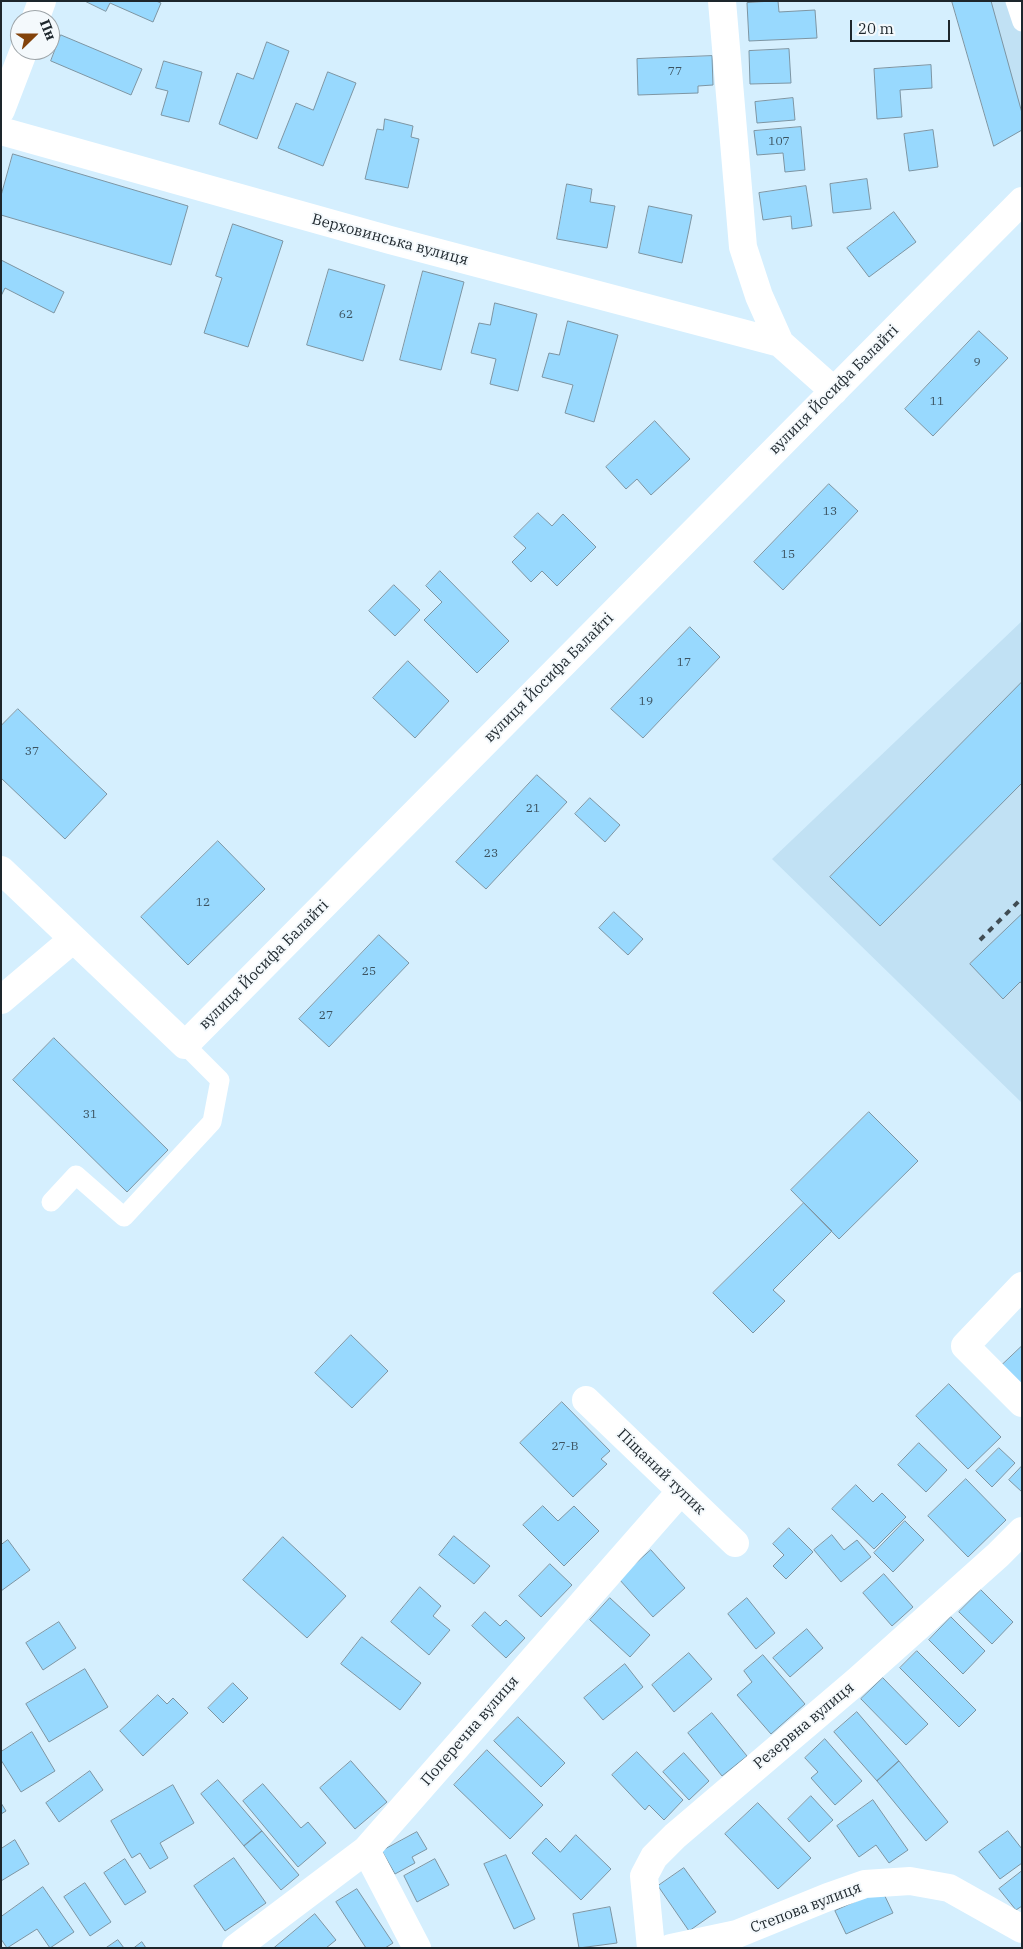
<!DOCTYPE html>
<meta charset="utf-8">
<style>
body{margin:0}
#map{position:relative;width:1023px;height:1949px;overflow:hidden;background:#d5effe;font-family:"IBM Plex Serif",serif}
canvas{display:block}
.frame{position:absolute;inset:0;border:2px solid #1d262c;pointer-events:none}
.north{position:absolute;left:10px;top:10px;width:50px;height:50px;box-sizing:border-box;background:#f4f9fc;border:1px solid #9ea5a9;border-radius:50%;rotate:68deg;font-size:14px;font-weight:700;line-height:20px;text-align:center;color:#1d262c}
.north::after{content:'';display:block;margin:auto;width:18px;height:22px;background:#83430b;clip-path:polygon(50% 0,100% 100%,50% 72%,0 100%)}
.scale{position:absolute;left:850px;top:20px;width:100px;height:22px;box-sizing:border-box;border:2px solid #1d262c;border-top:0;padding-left:6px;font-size:15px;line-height:18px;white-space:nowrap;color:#1d262c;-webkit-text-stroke:4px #f4f9fc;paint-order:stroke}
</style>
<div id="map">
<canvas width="1023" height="1949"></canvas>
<div class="frame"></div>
<div class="north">Пн</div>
<div class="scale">20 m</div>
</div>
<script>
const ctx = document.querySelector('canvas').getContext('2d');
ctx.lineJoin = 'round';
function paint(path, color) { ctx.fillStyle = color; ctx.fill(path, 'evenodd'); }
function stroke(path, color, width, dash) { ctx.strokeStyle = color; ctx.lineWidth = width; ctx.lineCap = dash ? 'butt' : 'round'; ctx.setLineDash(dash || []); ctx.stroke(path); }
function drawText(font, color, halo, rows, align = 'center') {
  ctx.font = font + ' "IBM Plex Serif",serif'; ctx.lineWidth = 4; ctx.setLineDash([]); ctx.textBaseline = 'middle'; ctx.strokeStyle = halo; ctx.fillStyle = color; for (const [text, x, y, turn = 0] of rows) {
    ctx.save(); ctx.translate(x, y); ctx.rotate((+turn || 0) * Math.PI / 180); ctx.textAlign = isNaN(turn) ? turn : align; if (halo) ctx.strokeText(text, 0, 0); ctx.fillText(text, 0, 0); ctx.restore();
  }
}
paint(new Path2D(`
 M952,1H1022V130L994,146Z
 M1022,621V1103L772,859Z`), '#c1e1f4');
const building = new Path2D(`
 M85,1H156L161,3L153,22L110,3L106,11Z
 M778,1L779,12L815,10L817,38L749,41L747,3Z
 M952,1H991L1022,113V130L994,146Z
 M61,35L142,69L131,95L51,61Z
 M267,42L289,51L257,139L219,124L237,73L253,79Z
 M789,49L791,83L750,84L749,51Z
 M712,56L713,85L698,86V93L638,95L637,59Z
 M164,61L202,72L189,122L161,115L168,91L156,88Z
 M931,65L932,88L900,90L902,117L877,119L874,69Z
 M328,72L356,83L323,166L278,148L296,103L313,110Z
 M793,98L795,120L757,123L755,102Z
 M385,119L413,126L411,137L419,139L408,188L365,179L377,129L383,130Z
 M801,127L805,170L785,172L783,153L757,155L754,131Z
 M933,130L938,167L909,171L904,134Z
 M13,154L188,206L171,265L1,215V196Z
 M867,179L871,209L833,213L830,184Z
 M567,184L592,189L590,202L615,206L607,248L557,239Z
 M806,186L812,226L792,229L791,216L763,220L759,193Z
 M649,206L692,215L682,263L639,253Z
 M894,212L916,242L869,277L847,248Z
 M233,224L283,241L248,347L204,333L222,278L216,276Z
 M1,260L64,292L54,313L5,288L1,296Z
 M329,269L385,285L363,361L307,345Z
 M423,271L464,282L441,370L400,360Z
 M495,303L537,314L518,391L490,384L496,359L471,353L479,323L490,325Z
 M568,321L618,335L594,422L565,413L573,385L542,377L549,353L559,355Z
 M979,331L1008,358L933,436L905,409Z
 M655,421L690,459L651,495L637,479L626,489L606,467Z
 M829,484L858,511L783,590L754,562Z
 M538,513L552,526L563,514L596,547L557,586L542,571L531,582L512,562L526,548L514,537Z
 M440,571L509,641L477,673L424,620L442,602L426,586Z
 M394,585L420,610L395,636L369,611Z
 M690,627L720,657L643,738L611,709Z
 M408,661L449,701L415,738L373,698Z
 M1022,682V783L880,926L830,877Z
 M18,709L107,794L65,839L1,778V726Z
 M537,775L567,802L486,889L456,862Z
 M590,798L620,825L605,842L575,814Z
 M218,841L265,889L188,965L141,917Z
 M614,912L643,939L628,955L599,928Z
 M1022,914V983L1020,982L1003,999L970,964Z
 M379,935L409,963L329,1047L299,1019Z
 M54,1038L168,1150L127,1192L13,1080Z
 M869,1112L918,1161L839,1239L791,1190Z
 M804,1203L832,1231L773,1290L785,1301L753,1333L713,1293Z
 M351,1335L388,1371L352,1408L315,1373Z
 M1022,1346V1388L1000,1367Z
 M949,1384L1001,1437L968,1469L916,1416Z
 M562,1402L610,1451L601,1459L607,1464L573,1497L520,1443Z
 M919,1443L947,1470L926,1492L898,1465Z
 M999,1448L1015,1463L992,1487L976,1471Z
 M1022,1466V1492L1009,1480Z
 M966,1479L1006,1520L968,1557L928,1516Z
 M856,1485L873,1502L882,1493L906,1517L874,1549L832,1509Z
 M543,1506L558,1521L574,1506L599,1531L564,1566L523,1525Z
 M905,1521L924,1540L893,1572L874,1553Z
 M789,1528L813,1552L786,1579L773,1566L784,1555L773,1544Z
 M832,1535L844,1550L857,1540L871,1557L841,1582L814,1550Z
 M454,1536L490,1566L474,1584L439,1555Z
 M283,1537L346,1596L307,1638L243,1580Z
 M8,1540L30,1570L1,1591V1545Z
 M651,1550L685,1588L653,1617L619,1579Z
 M550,1564L572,1585L541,1617L519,1596Z
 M884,1574L913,1607L892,1626L863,1593Z
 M420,1587L441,1606L433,1616L450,1630L429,1655L391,1622Z
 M981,1590L1013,1622L992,1644L959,1612Z
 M610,1598L650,1635L630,1657L590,1620Z
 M747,1598L775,1633L756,1649L728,1614Z
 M485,1612L500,1626L506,1620L525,1638L506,1658L472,1626Z
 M951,1617L985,1651L963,1674L929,1640Z
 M59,1622L76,1648L43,1670L26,1643Z
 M807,1629L823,1648L790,1677L773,1658Z
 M362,1637L421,1683L400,1710L341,1664Z
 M917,1651L976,1710L959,1727L900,1668Z
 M689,1653L712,1679L674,1712L652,1685Z
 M763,1655L805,1704L771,1734L737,1695L752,1682L744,1671Z
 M625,1664L643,1687L603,1720L584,1698Z
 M85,1669L108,1707L49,1742L26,1704Z
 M883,1678L928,1724L906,1745L861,1699Z
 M233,1683L248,1698L223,1723L208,1708Z
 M158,1695L167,1704L173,1698L188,1713L143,1756L120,1731Z
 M857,1712L899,1761L877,1781L834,1732Z
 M712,1713L747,1756L722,1776L688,1733Z
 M518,1717L565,1763L541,1787L494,1741Z
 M32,1732L55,1771L21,1792L1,1760V1752Z
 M825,1739L862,1781L835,1805L811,1778L818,1772L805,1758Z
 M487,1750L543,1805L510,1839L454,1785Z
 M637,1752L683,1800L664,1820L649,1805L645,1810L612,1775Z
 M684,1753L709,1781L689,1800L663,1772Z
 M351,1761L387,1802L355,1829L320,1788Z
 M899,1761L948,1822L926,1841L877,1781Z
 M90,1771L103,1790L59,1822L46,1803Z
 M218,1780L262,1831L244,1846L201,1794Z
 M263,1784L301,1828L308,1822L326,1843L298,1867L243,1801Z
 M173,1785L194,1823L160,1843L168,1858L150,1869L140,1853L132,1858L111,1821Z
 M811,1796L833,1820L809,1842L788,1819Z
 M873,1800L908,1850L889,1863L876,1845L859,1857L837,1826Z
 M1,1803L6,1811L1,1814Z
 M758,1803L811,1858L778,1889L725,1834Z
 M262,1831L299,1875L281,1890L244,1846Z
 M1008,1831L1022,1849V1863L1000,1879L979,1852Z
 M417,1832L427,1849L412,1857L415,1863L395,1874L382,1851Z
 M576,1835L611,1869L581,1900L532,1853L546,1838L560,1852Z
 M15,1840L29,1864L1,1881V1849Z
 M506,1855L535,1919L514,1929L484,1864Z
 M234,1858L266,1903L225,1931L194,1886Z
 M125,1859L146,1892L125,1905L104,1873Z
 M435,1859L449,1885L417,1902L404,1876Z
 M684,1868L716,1912L689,1931L658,1886Z
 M1022,1871V1906L1016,1910L999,1889Z
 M85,1883L111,1922L90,1936L64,1897Z
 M43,1887L74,1932L50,1948L37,1929L7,1948L1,1939V1917Z
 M357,1889L393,1943L385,1948H366L336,1902Z
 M882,1890L893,1913L846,1934L835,1911Z
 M610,1907L617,1943L579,1948L573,1914Z
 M315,1914L336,1940L326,1948H274Z
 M118,1940L124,1948H106Z
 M142,1942L146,1948H134Z`);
paint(building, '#98d9fe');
stroke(building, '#7d95a3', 1);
stroke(new Path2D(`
 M1015,1L1022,22
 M51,1202L76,1175L124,1217L212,1122L220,1080L185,1045`), '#fff', 19);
stroke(new Path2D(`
 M722,1L743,247L759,296L780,343
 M35,20L42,1
 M1,110L24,50
 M1,131L390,240L780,343L834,391
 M1,870L185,1045L1022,201
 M1,1000L72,940
 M1022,1286L965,1346L1022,1403
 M586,1400L735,1543
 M366,1850L417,1948
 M236,1948L366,1850L681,1491
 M651,1948L644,1876L654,1857L675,1836L857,1681L998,1555L1022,1531
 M671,1948L737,1934L828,1897L865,1884L910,1881L949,1888L1022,1929`), '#fff', 28);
stroke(new Path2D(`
 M980,940L1022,898`), '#404c53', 4, [6, 6]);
drawText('12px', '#3c5360', null, [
 ["77",675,72],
 ["107",779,142],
 ["62",346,315],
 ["9",977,363],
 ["11",937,402],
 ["13",830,512],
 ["15",788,555],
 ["17",684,663],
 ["19",646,702],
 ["37",32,752],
 ["21",533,809],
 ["23",491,854],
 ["12",203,903],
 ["25",369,972],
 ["27",326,1016],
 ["31",90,1115],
 ["27-В",565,1447]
]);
drawText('15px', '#1d262c', '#f4f9fc', [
 ["Верховинська вулиця",390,240,15],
 ["вулиця Йосифа Балайті",834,390,-45],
 ["вулиця Йосифа Балайті",549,678,-45],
 ["вулиця Йосифа Балайті",264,965,-45],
 ["Піщаний тупик",661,1472,44],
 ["Резервна вулиця",804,1726,-40],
 ["Поперечна вулиця",470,1731,-49],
 ["Степова вулиця",806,1908,-21]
]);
</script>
